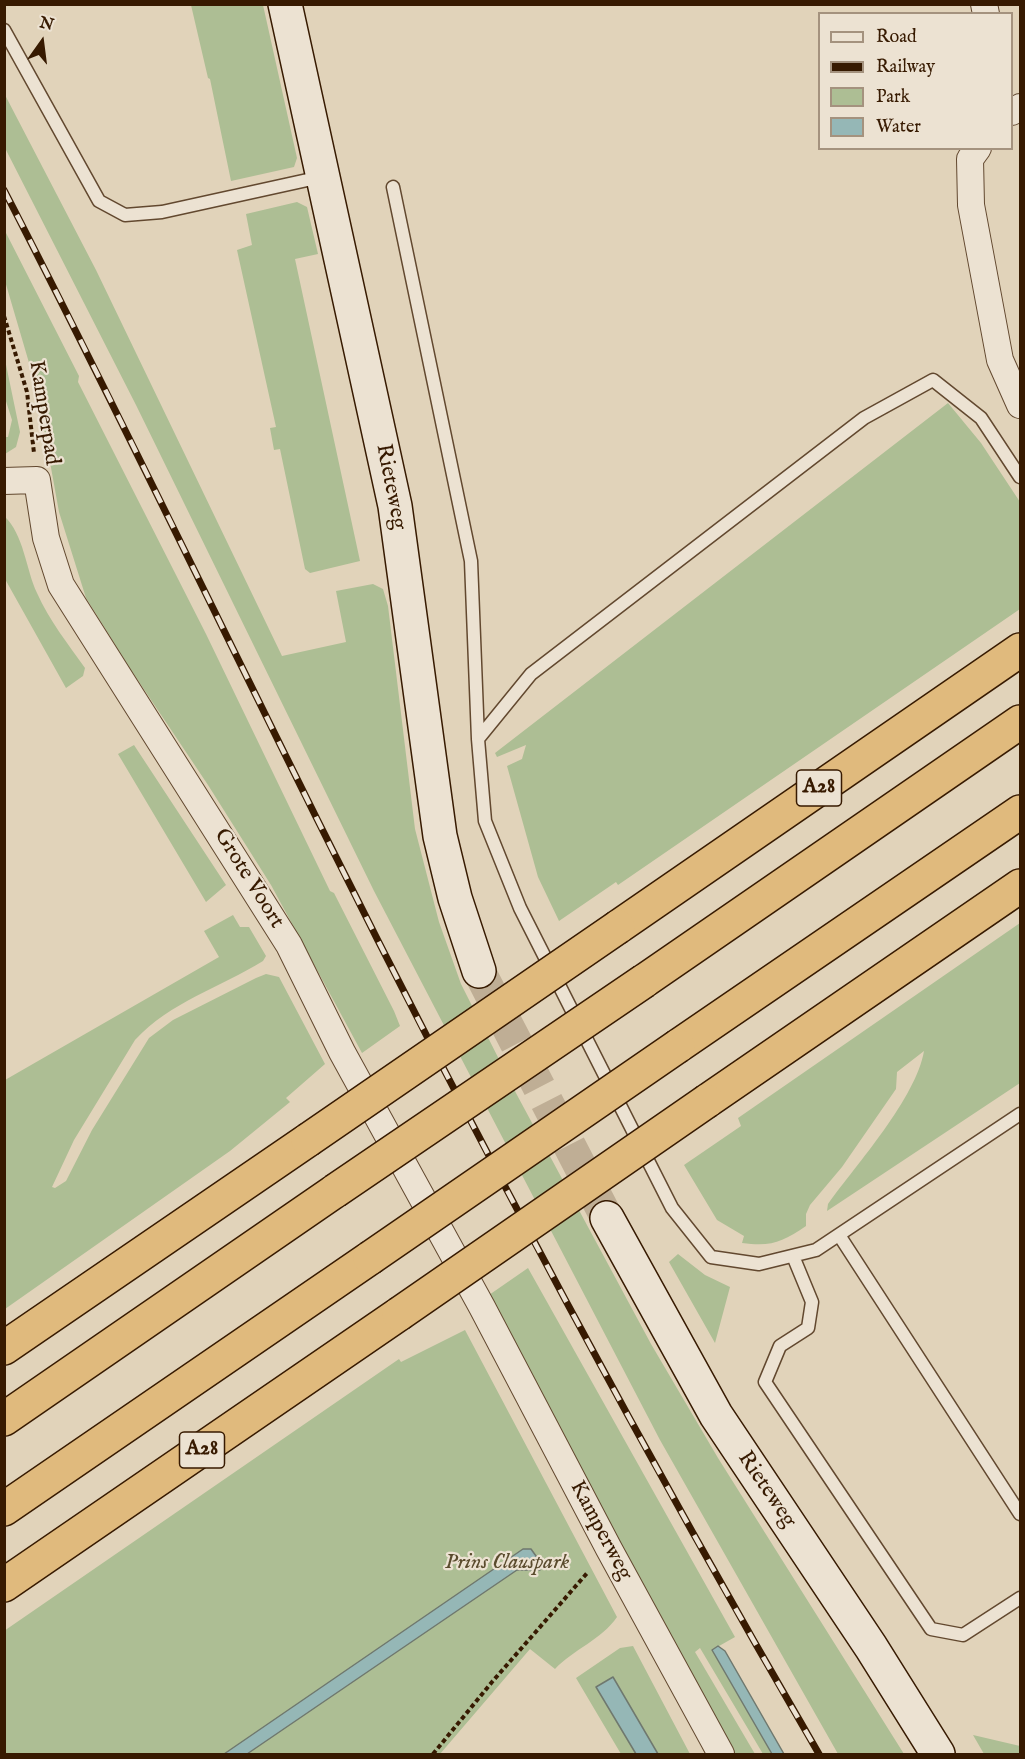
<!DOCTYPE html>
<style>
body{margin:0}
#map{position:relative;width:1025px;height:1759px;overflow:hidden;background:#e1d3ba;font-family:"IM FELL English",serif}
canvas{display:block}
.frame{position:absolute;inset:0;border:6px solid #371a01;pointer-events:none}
.legend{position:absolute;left:818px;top:12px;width:195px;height:138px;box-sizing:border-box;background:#ece2d2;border:2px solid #a4927e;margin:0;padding:8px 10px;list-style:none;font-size:18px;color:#371a01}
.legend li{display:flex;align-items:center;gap:12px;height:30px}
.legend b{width:30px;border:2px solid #a4927e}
.north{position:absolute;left:12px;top:12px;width:60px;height:60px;-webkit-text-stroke:4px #ece2d2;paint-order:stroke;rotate:14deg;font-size:16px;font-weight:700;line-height:24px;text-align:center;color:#371a01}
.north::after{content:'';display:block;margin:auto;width:21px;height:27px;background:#371a01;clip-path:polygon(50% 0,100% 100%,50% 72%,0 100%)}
</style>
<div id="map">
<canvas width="1025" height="1759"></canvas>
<div class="frame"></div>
<ul class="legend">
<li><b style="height:8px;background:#ece2d2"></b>Road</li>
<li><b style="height:8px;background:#371a01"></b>Railway</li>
<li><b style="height:16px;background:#adbe94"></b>Park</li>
<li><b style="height:16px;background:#95b7b6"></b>Water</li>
</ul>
<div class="north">N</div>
</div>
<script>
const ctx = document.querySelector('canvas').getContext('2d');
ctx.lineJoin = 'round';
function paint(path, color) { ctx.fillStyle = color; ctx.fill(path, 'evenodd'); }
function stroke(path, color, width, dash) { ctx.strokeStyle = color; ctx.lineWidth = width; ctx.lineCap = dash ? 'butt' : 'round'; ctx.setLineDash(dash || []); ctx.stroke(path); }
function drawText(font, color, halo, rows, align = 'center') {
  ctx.font = font + ' "IM FELL English",serif'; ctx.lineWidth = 4.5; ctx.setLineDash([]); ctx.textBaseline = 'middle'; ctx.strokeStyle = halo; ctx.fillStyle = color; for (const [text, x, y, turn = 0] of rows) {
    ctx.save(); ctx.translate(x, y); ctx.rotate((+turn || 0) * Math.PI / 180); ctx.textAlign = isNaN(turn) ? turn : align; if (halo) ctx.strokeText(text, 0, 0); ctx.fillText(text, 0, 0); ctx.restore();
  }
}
paint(new Path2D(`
 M191,5H263L297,158L294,167L231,181L210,79L208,78Z
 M4,93L96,270L282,656L346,642L336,591L373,584L383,589L388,606L415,829L439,922L461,984L517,1095L651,1344L718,1458L904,1754H838L660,1440L374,891L136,405L5,148Z
 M297,202L307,207L318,254L295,259L360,561L310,573L305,569L280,449L274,450L270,428L276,427L237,250L252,245L246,214Z
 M5,231L79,376L78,382L206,634L330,891L334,893L394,1011L400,1026L362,1053L271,885L208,785L129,667L86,598L59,512L37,390L5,281Z
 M4,355L20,432L16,447L5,454V437H8L12,420L5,398Z
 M948,403L981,443L1020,502V609L618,885L616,882L559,921L538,877L507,766L522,759L526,745L497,757L495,753Z
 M4,516C24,534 26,570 37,593C49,620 68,644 85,668L83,676L66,688L5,579Z
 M134,745L226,885L206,902L118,754Z
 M233,915L240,927H249L266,956L263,961C221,987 170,1002 135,1040L74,1140L52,1187L55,1188L66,1181L92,1130L149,1038L173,1020L256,978L266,974L279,977L325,1064L286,1098L290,1102L230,1151L5,1309V1080L219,957L204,931Z
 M1020,923V1083L827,1211L828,1204C857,1164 916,1098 924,1051L897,1072L896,1089L842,1167L810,1205L806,1214V1226C782,1242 772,1247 742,1243L744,1236L717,1220L684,1165L741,1126L738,1118Z
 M678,1254L705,1275L730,1287L715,1343L669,1262Z
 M528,1268L735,1637L712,1650L772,1754H763L700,1648L695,1652L755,1754H731L489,1295Z
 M465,1330L617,1617C601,1640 574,1649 555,1669L530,1649L440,1754H5L4,1631L399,1359L401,1362Z
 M633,1646L690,1754H658L613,1677L596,1687L636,1754H621L576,1678L620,1648Z
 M973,1735L1020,1746V1754H984Z`), '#adbe94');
const water = new Path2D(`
 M523,1549H531L541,1563L540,1570H517L247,1754H224Z
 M718,1646L725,1651L784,1754H772L712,1650Z
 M613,1677L658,1754H636L596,1687Z`);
paint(water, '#95b7b6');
stroke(water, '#6f786e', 1.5);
stroke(new Path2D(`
 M479,971L607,1218`), '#bfae95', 33, [33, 16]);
const lane = new Path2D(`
 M4,30L99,201L125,215L162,212L321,177
 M393,187L471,561L478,739L485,821L520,908L672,1208L711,1257L759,1264L816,1250L1020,1114
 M478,739L531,674L864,418L933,380L981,418L1020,477
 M839,1235L1020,1514
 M793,1256L812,1302L808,1328L780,1346L765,1382L931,1629L963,1635L1020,1598`);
const street = new Path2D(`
 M984,4L986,14
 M1012,112L1020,107
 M978,148L970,159L971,205L1000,360L1020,405
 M4,481L37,480L46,538L61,585L289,945L342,1052L482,1307L609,1549L721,1754`);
const secondary = new Path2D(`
 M285,4L395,506L440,836L455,898L479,971
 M607,1218L716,1415L871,1647L938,1754`);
const highway = new Path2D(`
 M618,927L1020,650
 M644,981L1020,722
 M678,1046L1020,812
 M707,1101L1020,886
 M4,1348L308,1140
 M4,1419L335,1191
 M4,1509L370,1258
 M4,1585L399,1314`);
stroke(lane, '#62482f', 15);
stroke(street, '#62482f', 28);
stroke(secondary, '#371a01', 36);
stroke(highway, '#371a01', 36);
stroke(new Path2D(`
 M4,316L27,392L34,453
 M433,1754L492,1682L588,1572`), '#371a01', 4, [4.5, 3]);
stroke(lane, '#ece2d2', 12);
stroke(street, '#ece2d2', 26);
stroke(secondary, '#ece2d2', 33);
stroke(highway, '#e0ba7d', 33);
const rail = new Path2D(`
 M4,190C111,397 212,608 316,817C474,1135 641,1448 819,1754`);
stroke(rail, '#371a01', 7);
stroke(rail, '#ece2d2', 4.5, [14]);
const highwayBridge = new Path2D(`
 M308,1140L618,927
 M335,1191L644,981
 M370,1258L678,1046
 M399,1314L707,1101`);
stroke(highwayBridge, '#371a01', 36, []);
stroke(highwayBridge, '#e0ba7d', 33);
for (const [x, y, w] of [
 [819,788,45],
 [202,1450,45]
]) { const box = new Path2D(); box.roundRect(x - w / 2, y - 18, w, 36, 4.5); ctx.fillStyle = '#ece2d2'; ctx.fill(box); stroke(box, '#371a01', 1.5); }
drawText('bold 21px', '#371a01', null, [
 ["A28",819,788],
 ["A28",202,1450]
]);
drawText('22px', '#371a01', '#ece2d2', [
 ["Kamperpad",43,413,81],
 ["Rieteweg",390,487,79],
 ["Grote Voort",248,879,58],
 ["Rieteweg",766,1490,56],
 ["Kamperweg",600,1531,62]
]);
drawText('italic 22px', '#5a4b2d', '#ece2d2', [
 ["Prins Clauspark",507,1563]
]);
</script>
